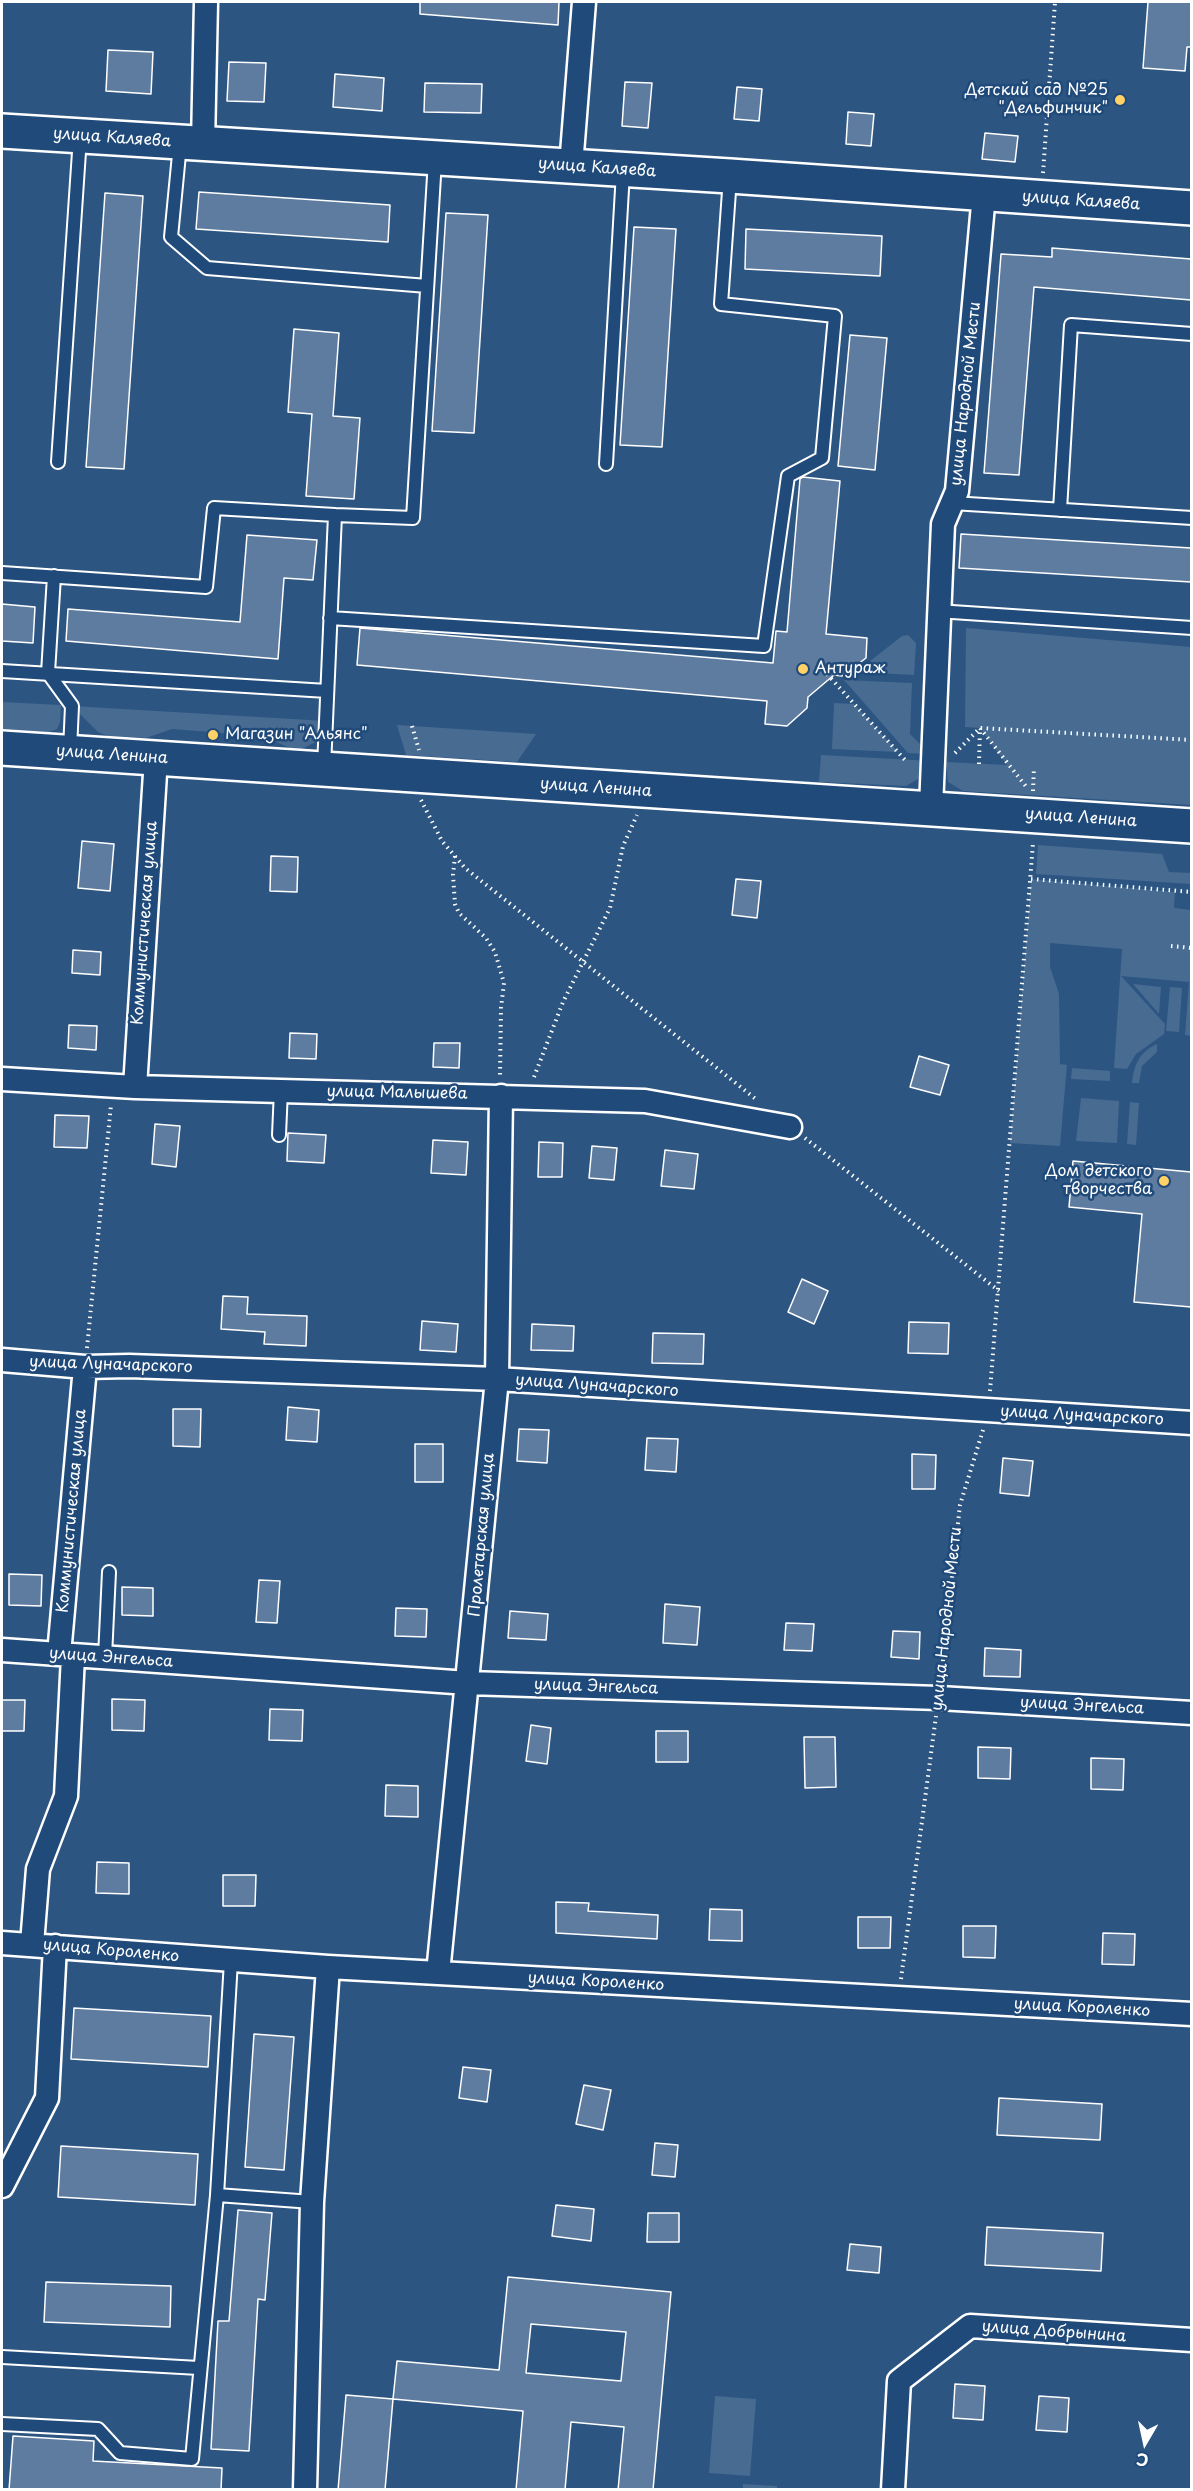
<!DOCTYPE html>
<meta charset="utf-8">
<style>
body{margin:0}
#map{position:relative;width:1193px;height:2491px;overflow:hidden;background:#2c5582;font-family:"Playpen Sans",sans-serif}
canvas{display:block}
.frame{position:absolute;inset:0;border:3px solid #fff;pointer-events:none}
.north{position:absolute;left:1115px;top:2413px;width:60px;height:60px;-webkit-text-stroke:4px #1f4a7a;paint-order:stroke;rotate:189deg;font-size:16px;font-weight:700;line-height:24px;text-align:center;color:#fff}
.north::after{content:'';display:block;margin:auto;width:21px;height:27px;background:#fff;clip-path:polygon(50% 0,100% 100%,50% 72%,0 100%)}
</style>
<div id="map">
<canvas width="1193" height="2491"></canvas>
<div class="frame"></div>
<div class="north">С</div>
</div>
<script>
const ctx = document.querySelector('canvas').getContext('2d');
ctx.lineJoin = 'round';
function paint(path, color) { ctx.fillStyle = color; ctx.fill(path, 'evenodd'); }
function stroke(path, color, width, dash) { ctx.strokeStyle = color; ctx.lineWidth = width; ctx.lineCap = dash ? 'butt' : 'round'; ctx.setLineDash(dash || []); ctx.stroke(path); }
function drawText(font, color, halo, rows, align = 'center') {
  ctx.font = font + ' "Playpen Sans",sans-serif'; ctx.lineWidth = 5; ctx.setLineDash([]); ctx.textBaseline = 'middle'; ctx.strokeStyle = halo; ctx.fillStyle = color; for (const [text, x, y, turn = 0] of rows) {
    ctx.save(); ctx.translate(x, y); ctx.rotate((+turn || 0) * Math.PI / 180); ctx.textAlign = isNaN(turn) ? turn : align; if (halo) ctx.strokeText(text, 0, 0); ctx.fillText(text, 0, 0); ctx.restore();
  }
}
paint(new Path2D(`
 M966,628L1191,647V805L963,791L948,782L946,762L1007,765L980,728L965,727Z
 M908,635L916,643L914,675L856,672L902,636Z
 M844,680L912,683L910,734L924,748L925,754L908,753Z
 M2,702L61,705L60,722L57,729L49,732L2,729Z
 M834,703L854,704L898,752L832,749Z
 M72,706L326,721L316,742L301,749L290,748L262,736L172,729L146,738L108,736L98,732Z
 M397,725L412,726L536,734L517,762L406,755Z
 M821,755L932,761L925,775L906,786L819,782Z
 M1038,845L1162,854L1169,872L1191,873V884L1036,874Z
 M1031,879L1175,892L1174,908L1191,910V1036L1185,1035L1189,982L1121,976L1165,1024L1164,1034L1136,1054L1127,1069L1114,1068L1122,949L1050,943V967L1059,994L1060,1064L1067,1065L1060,1146L1010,1143Z
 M1133,984L1161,987L1159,1014Z
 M1170,987L1182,988L1179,1032L1166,1031Z
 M1157,1044V1052L1142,1066L1139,1083H1132C1134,1065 1139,1052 1157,1044Z
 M1072,1068L1110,1071V1081L1071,1079Z
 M1081,1098L1119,1101L1117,1143L1076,1141Z
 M1130,1102L1139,1103L1136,1145L1127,1144Z
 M715,2396L756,2399L750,2476L709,2473Z
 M743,2484L777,2486V2489H743Z`), '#486b92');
const building = new Path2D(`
 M420,2H559L558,25L420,14Z
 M1148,2H1191V47H1187L1185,71L1143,68Z
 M108,50L153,52L151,94L106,91Z
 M229,62L266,63L264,102L227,101Z
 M335,74L384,78L382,111L333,107Z
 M625,82L652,83L648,128L622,126Z
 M425,83L482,84L481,113L424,112Z
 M737,87L762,89L759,121L734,119Z
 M848,112L874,114L871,146L846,144Z
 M985,133L1018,136L1015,162L982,159Z
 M199,192L390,205L388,242L196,229Z
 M105,193L143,196L124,469L86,467Z
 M446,213L488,215L474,433L432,431Z
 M634,227L676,229L662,447L620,445Z
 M746,229L882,236L880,276L745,269Z
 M1052,248L1191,259V300L1034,287L1019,475L984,473L1001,254L1052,257Z
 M294,329L339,333L333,416L360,418L354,499L306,496L312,414L288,412Z
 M850,335L887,338L875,470L838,466Z
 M803,477L840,481L826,634L867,638L866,658L842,676L834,675L808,697L807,708L787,726L765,724L767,701L357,665L360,628L773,663L776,631L787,632L800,479Z
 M961,534L1191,548V582L959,568Z
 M247,535L317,540L313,580L284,578L278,659L66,641L68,609L240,622Z
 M2,604L35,607L33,643L2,641Z
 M82,841L114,844L110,891L78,888Z
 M271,856L298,857L297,892L270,891Z
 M736,879L761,881L757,918L732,915Z
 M73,950L101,952L100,975L72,973Z
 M69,1025L97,1026L96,1050L68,1048Z
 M290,1033L317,1034L316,1059L289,1058Z
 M434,1043H460L459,1068L433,1067Z
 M919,1056L949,1065L940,1095L910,1087Z
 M55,1115L89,1116L87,1148L54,1147Z
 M155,1124L180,1126L176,1167L152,1164Z
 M288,1133L326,1135L324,1163L287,1161Z
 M433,1140L468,1142L466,1175L431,1173Z
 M539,1142L563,1143L562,1177H538Z
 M592,1146L617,1148L614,1180L589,1178Z
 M665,1150L698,1154L694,1189L661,1186Z
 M1073,1161L1191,1172V1307L1134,1302L1142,1214L1069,1207Z
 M802,1279L828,1291L814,1324L788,1312Z
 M223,1296L248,1297L247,1314L307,1316L306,1346L264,1344L265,1332L221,1329Z
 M422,1321L458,1324L456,1352L420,1350Z
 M909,1322L949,1323L948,1354L908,1353Z
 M532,1324L574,1326L573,1351L531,1350Z
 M653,1333L704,1334L703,1364L652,1363Z
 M288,1407L319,1410L317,1442L286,1440Z
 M173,1409H201L200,1447L173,1446Z
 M519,1429L549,1430L547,1463L517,1461Z
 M647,1438L678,1439L676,1472L645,1470Z
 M415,1444H443V1482H415Z
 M912,1454L936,1455L935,1489H912Z
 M1003,1458L1033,1461L1029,1496L1000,1493Z
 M9,1574L42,1575L41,1606L9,1605Z
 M259,1580L280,1581L277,1623L256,1622Z
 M122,1587L153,1588V1616L122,1615Z
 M665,1604L700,1607L697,1645L663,1643Z
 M396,1608L427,1609L426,1637L395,1636Z
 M510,1611L548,1614L546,1640L508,1638Z
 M786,1623L814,1624L812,1651L784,1650Z
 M893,1631L920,1632L919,1659L891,1657Z
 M985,1648L1021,1650L1020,1677L984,1676Z
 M112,1699L145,1700L144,1731L112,1730Z
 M2,1700H25L24,1731H2Z
 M270,1709L303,1710L302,1741L269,1740Z
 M531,1725L551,1728L547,1764L526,1761Z
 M656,1731H688V1762H656Z
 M804,1737H835L836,1787L805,1788Z
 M978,1747L1011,1748L1010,1779L978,1778Z
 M1091,1758L1124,1759L1123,1790L1091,1789Z
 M386,1785L418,1786V1817L385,1816Z
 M97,1862L129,1863V1894L96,1893Z
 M223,1875H256L255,1906H223Z
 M556,1902L589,1903L588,1911L658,1915L657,1939L556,1933Z
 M710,1909L742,1910V1941L709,1940Z
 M858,1917H891L890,1948H858Z
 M963,1926H996L995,1958L963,1957Z
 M1103,1933L1135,1934L1134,1965L1102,1964Z
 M74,2008L211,2016L208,2067L71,2059Z
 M254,2034L294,2037L284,2170L245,2167Z
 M463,2067L491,2070L487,2102L459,2098Z
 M584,2085L611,2090L603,2130L576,2124Z
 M999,2098L1102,2104L1100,2140L997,2135Z
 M655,2143L678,2145L675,2177L652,2175Z
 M61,2146L198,2154L195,2205L58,2197Z
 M556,2205L594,2209L591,2241L552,2236Z
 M238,2210L272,2213L265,2300L258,2299L249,2451L211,2449L218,2321H229Z
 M648,2213H679V2242H647Z
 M987,2227L1103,2233L1101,2271L985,2265Z
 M850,2244L881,2247L879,2273L847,2270Z
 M508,2277L671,2292L653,2490H618L624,2427L571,2422L565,2490H516L523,2411L393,2399L397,2361L499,2370ZM531,2324L626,2332L621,2381L526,2373Z
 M46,2282L171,2286L170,2327L44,2322Z
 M955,2384L985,2386L983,2420L953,2418Z
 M346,2395L393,2399L385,2490H338Z
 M1039,2396L1069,2398L1067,2432L1036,2430Z
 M13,2436L94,2441L93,2461L222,2468L221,2490H9Z`);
paint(building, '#5e7c9f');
stroke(building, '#fff', 1.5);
const lane = new Path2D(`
 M180,144L171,237L207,268L427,286
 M58,462L80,137
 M606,464L623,172
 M952,503L1192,518
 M1060,510L1071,325L1192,334
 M335,515L413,518L435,160
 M2,573L206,587L214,508L335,515L324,767
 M54,576L48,673L72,706L70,750
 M937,611L1192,628
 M330,618L764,646L788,476L822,458L835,316L721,304L730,177
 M2,671L327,691
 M279,1135L281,1090
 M105,1657L109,1572
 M217,2195L312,2202
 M2,2357L199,2368
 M2,2424L98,2429L120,2453L192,2459L217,2195L231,1961`);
const street = new Path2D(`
 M203,144L206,2
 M571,166L584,2
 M931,808L943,524L957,491L984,194
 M2,1079L135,1087L645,1101L790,1127
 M135,1087L156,758
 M2,1360L85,1367L129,1366L497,1379L1192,1423
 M2,1650L468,1683L939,1698L1192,1713
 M59,1654L85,1367
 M2,1943L328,1967L1192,2014
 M32,1944L38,1869L66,1796L73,1656
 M438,1973L497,1379L501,1096
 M2,2186L47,2098L55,1946
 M305,2490L312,2202L328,1967
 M893,2490L899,2381L970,2326L1192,2340`);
const secondary = new Path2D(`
 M2,131L730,176L1192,208
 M2,748L1192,826`);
stroke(lane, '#fff', 16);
stroke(street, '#fff', 27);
stroke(secondary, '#fff', 38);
stroke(new Path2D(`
 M1043,173L1055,2
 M827,674L905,760
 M412,726L419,750
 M980,728L1028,789
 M955,753L980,728L1192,740
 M979,764L980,728
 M1033,791L1034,767
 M421,800L442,841L465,868L757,1100
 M455,856L453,875L455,904L459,913L486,938L495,952L504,983L501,1008L500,1077
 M1031,879L1192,892
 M1171,946L1192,948
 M534,1077L563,1002L610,908L623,846L637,815
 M805,1138L999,1291
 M87,1348L111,1105
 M990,1391L1033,843
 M941,1679L960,1505L983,1430
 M901,1979L936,1716`), '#fff', 4, [1.5, 4.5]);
stroke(lane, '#1f4a7a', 12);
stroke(street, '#1f4a7a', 22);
stroke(secondary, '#1f4a7a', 33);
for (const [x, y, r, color] of [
 [1120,100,6,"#ffd166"],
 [803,669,6,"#ffd166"],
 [213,735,6,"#ffd166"],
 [1164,1181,6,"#ffd166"]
]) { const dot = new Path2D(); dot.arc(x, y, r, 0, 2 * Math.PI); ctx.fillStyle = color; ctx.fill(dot); stroke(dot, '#1f4a7a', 2); }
drawText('16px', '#fff', '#1f4a7a', [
 ["Детский сад №25",1108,91],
 ["\"Дельфинчик\"",1108,109],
 ["Антураж",815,669,"left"],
 ["Магазин \"Альянс\"",225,735,"left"],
 ["Дом детского",1152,1172],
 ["творчества",1152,1190]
], 'right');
drawText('16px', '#fff', '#1f4a7a', [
 ["улица Каляева",112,138,4],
 ["улица Каляева",597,168,4],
 ["улица Каляева",1081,201,4],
 ["улица Народной Мести",966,394,-84],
 ["улица Ленина",112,755,4],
 ["улица Ленина",596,788,4],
 ["улица Ленина",1081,818,4],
 ["Коммунистическая улица",145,923,-86],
 ["улица Малышева",397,1093,1],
 ["улица Луначарского",111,1365,2],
 ["улица Луначарского",597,1386,4],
 ["улица Луначарского",1082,1416,3],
 ["Коммунистическая улица",72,1511,-85],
 ["Пролетарская улица",482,1535,-85],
 ["улица Народной Мести",947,1619,-84],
 ["улица Энгельса",111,1658,4],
 ["улица Энгельса",596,1687,2],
 ["улица Энгельса",1082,1706,3],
 ["улица Короленко",111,1951,5],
 ["улица Короленко",596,1982,3],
 ["улица Короленко",1082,2008,3],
 ["улица Добрынина",1054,2332,4]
]);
</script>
